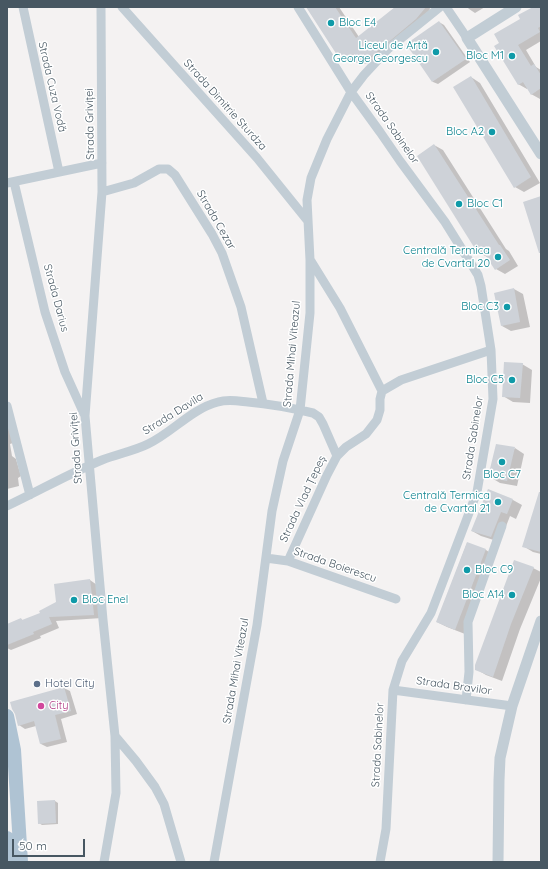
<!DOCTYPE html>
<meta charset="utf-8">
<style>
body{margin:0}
#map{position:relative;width:548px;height:869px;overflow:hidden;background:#f4f2f2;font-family:Quicksand,sans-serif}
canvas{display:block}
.frame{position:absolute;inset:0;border:8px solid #475762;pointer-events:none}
.scale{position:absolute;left:12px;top:839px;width:73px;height:18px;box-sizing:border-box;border:2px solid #475762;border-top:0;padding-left:5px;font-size:12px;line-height:14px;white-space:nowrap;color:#475762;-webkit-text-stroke:3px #fff;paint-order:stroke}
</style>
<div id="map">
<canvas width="548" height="869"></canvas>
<div class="frame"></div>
<div class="scale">50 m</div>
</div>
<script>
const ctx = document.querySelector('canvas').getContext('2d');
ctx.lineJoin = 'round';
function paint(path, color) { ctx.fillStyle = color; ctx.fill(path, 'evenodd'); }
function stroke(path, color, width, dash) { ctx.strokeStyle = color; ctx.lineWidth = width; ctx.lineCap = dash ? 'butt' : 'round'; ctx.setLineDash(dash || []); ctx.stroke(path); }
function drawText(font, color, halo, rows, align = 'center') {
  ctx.font = font + ' Quicksand,sans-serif'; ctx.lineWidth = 3; ctx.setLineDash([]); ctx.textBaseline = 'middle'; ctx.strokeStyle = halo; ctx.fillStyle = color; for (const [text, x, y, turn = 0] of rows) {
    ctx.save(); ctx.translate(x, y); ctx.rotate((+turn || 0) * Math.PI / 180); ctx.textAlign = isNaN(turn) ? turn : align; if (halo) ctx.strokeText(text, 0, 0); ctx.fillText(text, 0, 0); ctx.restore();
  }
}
paint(new Path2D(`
 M308,7H339L359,37L396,7H430L429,16L374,63L360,64L346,59L338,54Z
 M467,7H485L475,13L469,9Z
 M535,7H541V41L526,50L536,67L541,70V98L540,99L531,94L528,88L527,89L518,84L501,43L522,19Z
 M439,22L444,25L470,62L438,84L433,82L407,44Z
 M471,77L480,83L540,183L524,192L515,187Z
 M434,145L443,150L506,249L509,251L518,266L505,274L496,269L487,257L478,252L418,156Z
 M514,289L523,294L530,327L511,331L502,326Z
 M522,364L532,370L530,403L513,402L503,396Z
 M7,425H8L13,443L10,444L12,456L16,459L21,476L18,478L19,486L7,489Z
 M515,448L524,454L517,486L500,483L490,477Z
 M489,491L513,500L522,505L516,519L510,516L500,542L481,536L472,531Z
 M541,495V554L533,552L523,546Z
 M467,543L486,550L495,556L465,634L447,627L437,622Z
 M533,568L541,572V578L520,629L502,681L486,675L476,669Z
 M90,580L97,585L102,618L56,621L59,628L40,636L41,638L11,650L7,648V625L21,619L24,621L41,614Z
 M64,688L70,691L77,714L61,719L67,742L47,747L41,744L36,726L25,729L19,725L16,714L11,703Z
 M55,801L58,803V824L42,825L39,823Z`), '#0003');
paint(new Path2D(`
 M306,7H335L356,38L395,7H426L416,19L367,60H352L337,55Z
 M533,7H541V26L538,28L540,32L518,45L531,66L534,64L541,75V88L531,95L523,82L518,85L494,46L499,43L494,34L520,19L518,15Z
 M439,21L466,59L432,82L406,44Z
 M471,76L531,177L514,188L453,87Z
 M434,144L499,245H500L510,260L495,270L482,250L477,252L417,156Z
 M541,196V253H539L523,202Z
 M514,288L520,322L501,326L494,293Z
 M504,362L523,363L520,398L502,397Z
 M496,444L515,447L507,481L488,477Z
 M488,489L513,499L507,514L501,512L491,537L471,531Z
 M539,492H541V552L522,547Z
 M467,542L486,549L455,630L436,622Z
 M514,560L534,567L511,624L493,677L475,670V665Z
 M90,579L94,615L49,617L52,624L33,632L34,634L7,645V624L21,618L22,620L40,613L39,611L56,602L54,584Z
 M64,687L71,711L55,715L61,739L40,744L34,721L18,726L15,714L12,709L10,702Z
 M55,800L56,823L38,824L37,801Z`), '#ced2d8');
stroke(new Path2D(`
 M23,7L59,172
 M101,7L102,192L85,416L103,620L115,736L116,793L104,862
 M122,7L257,158L307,220
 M298,7L351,92L380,132L400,161L445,222L478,275L481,286L491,350L493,399L477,492L431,613L402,661L393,690L386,829L380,862
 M446,7L467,38
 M14,182L45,312L65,372L84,414
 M7,183L102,163
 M102,192L134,183L159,169H168L175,175L212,234L222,253L241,307L263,403
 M311,261L340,308L382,391
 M7,406L30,495
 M7,506C39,491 70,473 102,460C117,454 134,451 148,444C173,432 191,409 218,402C228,399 238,401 248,402C270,404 292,408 313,413L319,417L323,424L337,456
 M266,558L288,561L396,599
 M288,561L327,475L337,456L346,447L366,434L377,420L380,410V399L382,391L401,380L491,350
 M393,690L512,706
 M466,700L469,672L468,622L502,526
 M115,736L136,761L155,787L164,804L181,862
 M214,862L257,625L272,511L283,461L300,410L310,313V260L307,200L311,178L327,139L351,92L364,75L388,49L440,7`), '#c2cdd5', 9);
stroke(new Path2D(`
 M516,7L467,38L541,154
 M498,862L499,780L500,758L512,706L541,621`), '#c2cdd5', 11);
stroke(new Path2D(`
 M7,716L14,750L21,862
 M7,838L8,862`), '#afc3d3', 14);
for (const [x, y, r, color] of [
 [331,23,4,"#0f9aa8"],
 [436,52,4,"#0f9aa8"],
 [512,56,4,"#0f9aa8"],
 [492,132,4,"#0f9aa8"],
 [459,204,4,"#0f9aa8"],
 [498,257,4,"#0f9aa8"],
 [507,307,4,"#0f9aa8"],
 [512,380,4,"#0f9aa8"],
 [502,462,4,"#0f9aa8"],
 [498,502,4,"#0f9aa8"],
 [467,570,4,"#0f9aa8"],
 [512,595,4,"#0f9aa8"],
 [74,600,4,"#0f9aa8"],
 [37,684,4,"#5c6f8a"],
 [41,706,4,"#d1479c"]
]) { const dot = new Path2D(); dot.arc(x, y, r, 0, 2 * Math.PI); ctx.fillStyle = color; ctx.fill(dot); stroke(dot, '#fff', 1.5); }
drawText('11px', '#0d838f', '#fff', [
 ["Bloc E4",339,23,"left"],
 ["Liceul de Artă",428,46],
 ["George Georgescu",428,59],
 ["Bloc M1",504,56],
 ["Bloc A2",484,132],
 ["Bloc C1",467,204,"left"],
 ["Centrală Termica",490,251],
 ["de Cvartal 20",490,264],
 ["Bloc C3",499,307],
 ["Bloc C5",504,380],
 ["Bloc C7",502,475,"center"],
 ["Centrală Termica",490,496],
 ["de Cvartal 21",490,509],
 ["Bloc C9",475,570,"left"],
 ["Bloc A14",504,595],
 ["Bloc Enel",82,600,"left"]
], 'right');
drawText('11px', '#475762', '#fff', [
 ["Strada Cuza Vodă",52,87,77],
 ["Strada Dimitrie Sturdza",225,105,48],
 ["Strada Griviței",90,124,-91],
 ["Strada Sabinelor",392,128,55],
 ["Strada Cezar",216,220,60],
 ["Strada Darius",56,298,75],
 ["Strada Mihai Viteazul",292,354,-85],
 ["Strada Davila",173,414,-32],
 ["Strada Sabinelor",473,438,-81],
 ["Strada Griviței",76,448,-94],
 ["Strada Vlad Țepeș",303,499,-65],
 ["Strada Boierescu",335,565,19],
 ["Strada Mihai Viteazul",236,671,-80],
 ["Strada Bravilor",454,686,8],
 ["Strada Sabinelor",378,745,-87]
]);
drawText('11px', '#4e5e75', '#fff', [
 ["Hotel City",45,684]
], 'left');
drawText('11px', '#b23c85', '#fff', [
 ["City",49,706]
], 'left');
</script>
